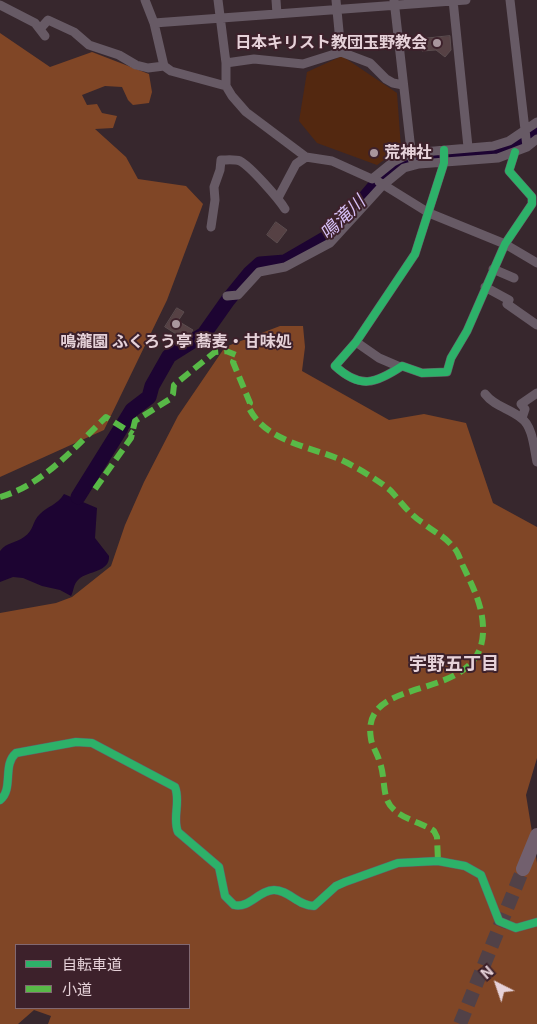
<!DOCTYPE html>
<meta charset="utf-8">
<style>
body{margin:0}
#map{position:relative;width:537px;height:1024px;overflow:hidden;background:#37272d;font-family:Inter,"Noto Sans JP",sans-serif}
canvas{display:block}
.legend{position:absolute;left:15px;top:944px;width:175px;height:65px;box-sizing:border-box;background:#3d212b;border:1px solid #816871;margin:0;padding:6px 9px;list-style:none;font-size:15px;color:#e6d2d9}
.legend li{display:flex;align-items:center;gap:10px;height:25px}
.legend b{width:25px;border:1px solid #816871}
.north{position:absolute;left:472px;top:959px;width:50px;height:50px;-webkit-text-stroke:4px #3d212b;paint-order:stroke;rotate:319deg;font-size:14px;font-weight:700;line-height:20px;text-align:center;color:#e6d2d9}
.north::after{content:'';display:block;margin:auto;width:18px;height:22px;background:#e6d2d9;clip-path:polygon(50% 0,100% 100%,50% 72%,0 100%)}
</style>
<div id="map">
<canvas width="537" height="1024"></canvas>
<ul class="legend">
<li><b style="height:6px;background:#2db169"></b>自転車道</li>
<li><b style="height:6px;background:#58b947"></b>小道</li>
</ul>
<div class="north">N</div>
</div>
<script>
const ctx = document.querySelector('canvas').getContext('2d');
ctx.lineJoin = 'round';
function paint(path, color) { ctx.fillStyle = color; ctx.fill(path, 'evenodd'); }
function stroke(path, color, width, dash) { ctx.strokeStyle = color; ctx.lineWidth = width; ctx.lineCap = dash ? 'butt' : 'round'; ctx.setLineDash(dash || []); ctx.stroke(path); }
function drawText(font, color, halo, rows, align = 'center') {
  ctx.font = font + ' Inter,"Noto Sans JP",sans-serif'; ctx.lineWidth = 4; ctx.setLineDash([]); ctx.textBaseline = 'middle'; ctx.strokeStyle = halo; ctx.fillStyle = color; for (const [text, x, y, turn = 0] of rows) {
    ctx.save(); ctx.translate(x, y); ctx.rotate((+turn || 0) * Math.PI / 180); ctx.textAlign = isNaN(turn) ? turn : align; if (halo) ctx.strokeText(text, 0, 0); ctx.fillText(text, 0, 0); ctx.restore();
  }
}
paint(new Path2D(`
 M342,56L397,93L401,148L377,165L317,143L299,121L307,72Z`), '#532810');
paint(new Path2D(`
 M0,33L50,67L92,52L149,74L152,92L149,103L133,105L128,100L122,87L105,86L82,95L87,105L97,104L102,113L117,116L113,128L95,129L126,157L138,179L186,186L203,204L167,300L104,430L0,477Z
 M280,326H303L305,347L302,371L389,420L424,414L466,423L493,503L537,527V758L526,795L537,863V1024H48L51,1016L34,1010L18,1024H0V613L56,603L72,597L111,566L125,525L144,482L178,416L225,347ZM16,945H189V1008H16Z`), '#804626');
paint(new Path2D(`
 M64,494L97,508L95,538L109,556C110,572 88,571 79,579C73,584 74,591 71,596L60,590L42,586L23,578L13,577L0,582V551C7,542 16,543 24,537C34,531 32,521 40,514C48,506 57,505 64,494Z`), '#1d0432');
stroke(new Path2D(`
 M124,423L132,410L149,397L152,386L169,356L204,334L228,300L250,273L260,264L285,262L328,237L341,226L375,186L401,165L420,160L498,153L522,143L537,132
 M78,497L121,428`), '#1d0432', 15);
const building = new Path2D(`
 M450,36L451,50L445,57L436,50L422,51V39Z
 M276,222L287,230L277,243L267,235Z
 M177,308L184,312L178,321L193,330L186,340L165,327Z`);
paint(building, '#564144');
stroke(building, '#5b4d4f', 1);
stroke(new Path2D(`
 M460,1024L523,869`), '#514147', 14, [14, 7]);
stroke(new Path2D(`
 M145,0L154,23L164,66L171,71L226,86
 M218,0L226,63V86L232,96L246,112L306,157L332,161L372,179L393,162L411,153L493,146L509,141L537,122
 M276,0L277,14
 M336,0L341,52
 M394,0L412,159
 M453,0L468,147
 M510,0L527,147
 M0,5L35,23L45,36
 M154,23L466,0
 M40,29L48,20L74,32L89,45L119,55L136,65L148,68L164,66
 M226,63L254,59L303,64L341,52L370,63L386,79L393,83L403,85
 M444,150V163L415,254L356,342L335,366C360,389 375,384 402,366L422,373L447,372L451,358L467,331L505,244L532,204V197L509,171L515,152
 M379,182L429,213L505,244L537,263
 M278,198L296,164L306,157
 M211,227L215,200L214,187L220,170L221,160C227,160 235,159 240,161C250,166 279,199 285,209
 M493,269L514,278
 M485,287L509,300L507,304L537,325
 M227,296L238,295L259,272L285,267L330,243L382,186L404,168L419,164L498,158L527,147L537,139
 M356,342L379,358L400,367
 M485,394C495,407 509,408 521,418C533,426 534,449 537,462
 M522,418L525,409L521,404L537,393
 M0,800C14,789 2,765 16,753L76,742L92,743L175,787C181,802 172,818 178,832L219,867L225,896L234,905C249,909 259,890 274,890C289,890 298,906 314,906L336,886L345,882L398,863L438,861L465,866L481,875L499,921L516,928L537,922`), '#675a65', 9);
stroke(new Path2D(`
 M523,869L537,835`), '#72606e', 14);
stroke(new Path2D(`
 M95,489L131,438L135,421L170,399L173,394L174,385L215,352L226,351L236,355L233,362L250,403L248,406C264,441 308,446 339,459C353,465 380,481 391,491C401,502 410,515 423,523C435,533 444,535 455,549C459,554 460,560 463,566C470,581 477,594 481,611C502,712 358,666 371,739C372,746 377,753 379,760C384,772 383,785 386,797C392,818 418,820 434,831L437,837L438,861
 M0,497C43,485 75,447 106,417L133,434`), '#58b947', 6, [12, 6]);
stroke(new Path2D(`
 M444,150V163L415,254L356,342L335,366C360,389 375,384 402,366L422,373L447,372L451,358L467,331L505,244L532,204V197L509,171L515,152
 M0,800C14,789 2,765 16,753L76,742L92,743L175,787C181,802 172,818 178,832L219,867L225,896L234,905C249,909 259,890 274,890C289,890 298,906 314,906L336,886L345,882L398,863L438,861L465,866L481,875L499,921L516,928L537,922`), '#2db169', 8);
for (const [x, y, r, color] of [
 [437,43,5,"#a9969d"],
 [374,153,5,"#a9969d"],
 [176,324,5,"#a9969d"]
]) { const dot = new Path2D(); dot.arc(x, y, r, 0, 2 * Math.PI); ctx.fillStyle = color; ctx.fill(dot); stroke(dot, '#3d212b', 2); }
drawText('bold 16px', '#e6d2d9', '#3d212b', [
 ["日本キリスト教団玉野教会",427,43],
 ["荒神社",384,153,"left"],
 ["鳴瀧園 ふくろう亭 蕎麦・甘味処",176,342,"center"]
], 'right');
drawText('italic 18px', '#d7c0f7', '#3d212b', [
 ["鳴滝川",343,218,-44]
]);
drawText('bold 18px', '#e6d2d9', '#3d212b', [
 ["宇野五丁目",454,665]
]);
</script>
